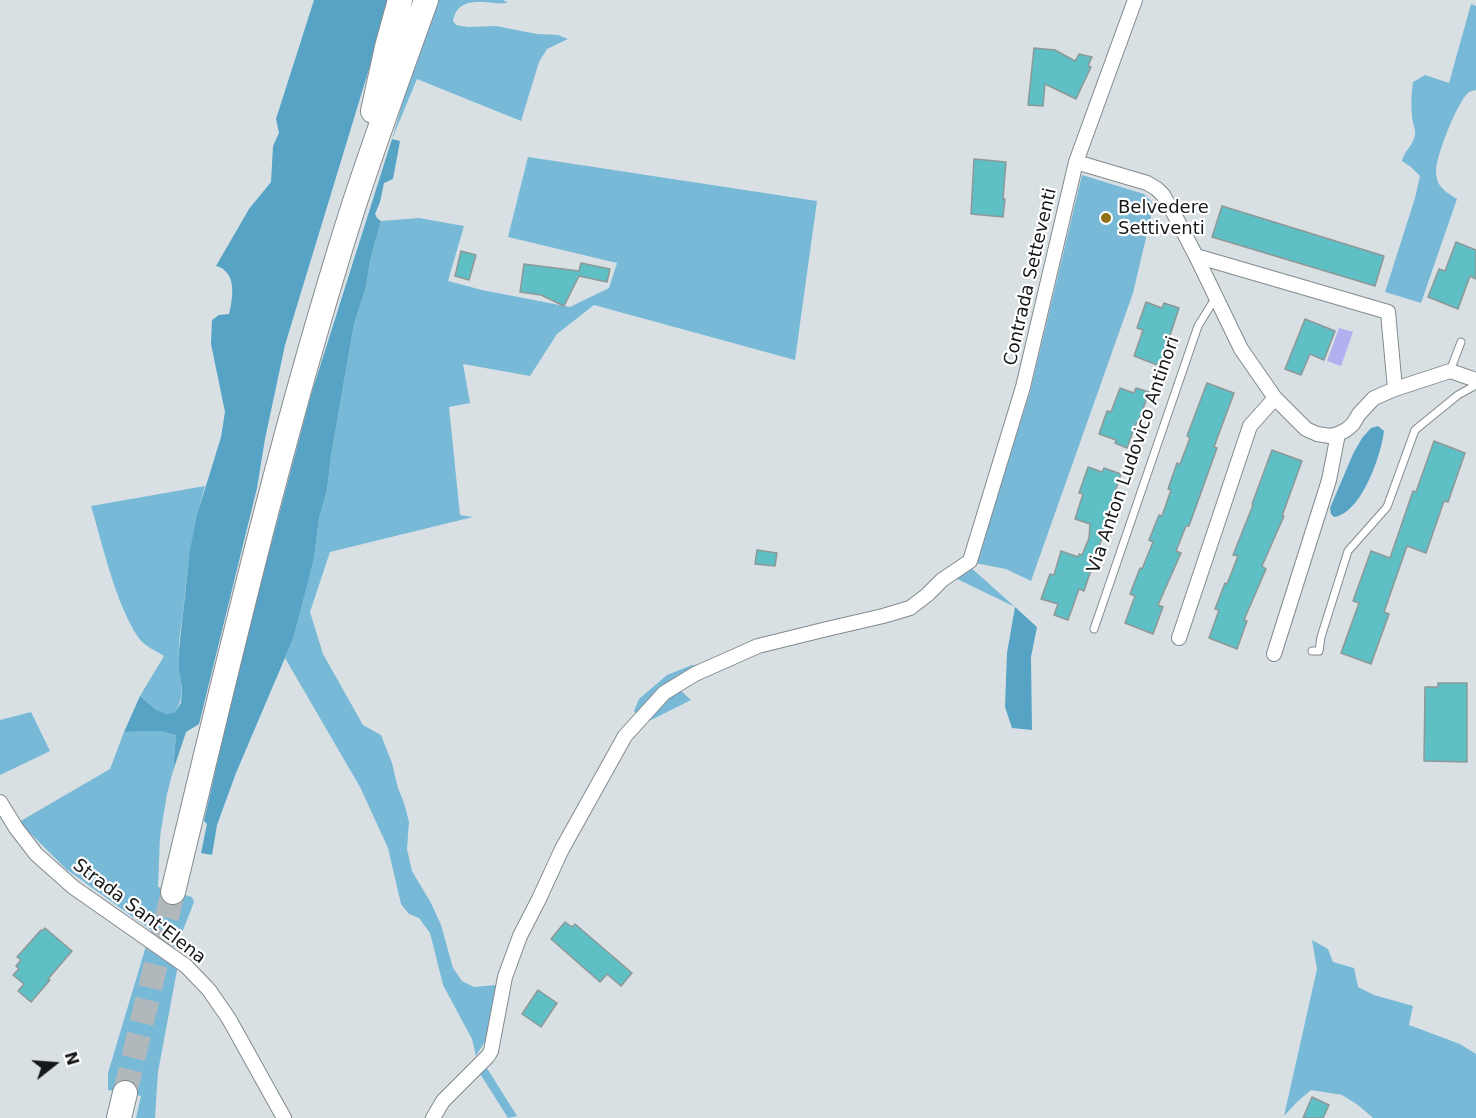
<!DOCTYPE html>
<style>
body{margin:0}
#map{position:relative;width:1476px;height:1118px;overflow:hidden;background:#d8e0e4;font-family:"DejaVu Sans",sans-serif}
canvas{display:block}
.north{position:absolute;left:24px;top:1034px;width:60px;height:60px;-webkit-text-stroke:4px #fff;paint-order:stroke;rotate:73deg;font-size:16px;font-weight:700;line-height:24px;text-align:center;color:#151719}
.north::after{content:'';display:block;margin:auto;width:21px;height:27px;background:#151719;clip-path:polygon(50% 0,100% 100%,50% 72%,0 100%)}
</style>
<div id="map">
<canvas width="1476" height="1118"></canvas>
<div class="north">N</div>
</div>
<script>
const ctx = document.querySelector('canvas').getContext('2d');
ctx.lineJoin = 'round';
function paint(path, color) { ctx.fillStyle = color; ctx.fill(path, 'evenodd'); }
function stroke(path, color, width, dash) { ctx.strokeStyle = color; ctx.lineWidth = width; ctx.lineCap = dash ? 'butt' : 'round'; ctx.setLineDash(dash || []); ctx.stroke(path); }
function drawText(font, color, halo, rows, align = 'center') {
  ctx.font = font + ' "DejaVu Sans",sans-serif'; ctx.lineWidth = 4.5; ctx.setLineDash([]); ctx.textBaseline = 'middle'; ctx.strokeStyle = halo; ctx.fillStyle = color; for (const [text, x, y, turn = 0] of rows) {
    ctx.save(); ctx.translate(x, y); ctx.rotate((+turn || 0) * Math.PI / 180); ctx.textAlign = isNaN(turn) ? turn : align; if (halo) ctx.strokeText(text, 0, 0); ctx.fillText(text, 0, 0); ctx.restore();
  }
}
paint(new Path2D(`
 M438,0H503L508,3C504,3 498,4 494,3C474,1 457,0 453,21L456,25L468,27L496,26L537,34L558,35L568,39L547,49L539,62L521,121L417,79L392,139L411,74Z
 M1471,4L1476,6V90C1473,91 1470,91 1468,93C1457,103 1436,156 1436,171C1436,174 1437,181 1439,184C1443,191 1451,195 1457,199L1421,303L1385,292L1415,198L1420,176L1411,167L1402,161C1404,151 1413,146 1415,135C1416,129 1412,122 1412,116C1411,105 1411,93 1413,82L1425,75L1449,83Z
 M528,157L817,201L795,360L594,305L557,334L530,376L463,364L470,403L449,407L460,515L473,517L330,552L310,612L323,654L363,725L381,735L392,763L398,788L404,803L409,822L407,849L412,871L431,903L441,925L453,968L462,981L474,987L496,985L487,1038L476,1056L472,1039L443,985L430,933L419,918L409,914L401,904L388,848L360,787L285,658L293,639L314,558L319,519L327,490L331,456L354,324L366,287L370,261L381,221L419,218L464,226L448,281L482,290L570,307L609,288L617,263L508,237Z
 M1082,175L1144,194L1154,204L1133,293L1031,581L1006,569L975,563L1030,392Z
 M205,486C193,528 187,570 183,613C181,628 178,643 179,659C179,679 187,694 175,712L166,714L155,709L140,696L164,656C156,651 143,645 138,637C115,602 103,546 91,506Z
 M968,565L1015,607L951,576Z
 M692,665L711,668L678,688L691,700L639,726L628,742L622,757L597,796L637,716L634,711L639,699L667,675Z
 M31,712L50,751L0,775V720Z
 M149,731H160L176,735L173,771L167,794L160,837L158,887L192,897L194,902L176,948L66,869L19,822L110,769L124,732Z
 M1312,940L1328,949L1333,962L1354,968L1358,987L1374,995L1413,1006L1409,1025L1460,1044L1476,1054V1118H1373L1358,1105L1342,1095L1311,1090L1297,1102L1284,1116L1317,969Z
 M146,946L178,965L158,1072L155,1118H136L141,1096L108,1090V1073Z
 M485,1065L517,1116L508,1118L479,1072Z`), '#79b9d8');
paint(new Path2D(`
 M314,0H390L285,345L265,439L257,488L199,724L186,732L173,771L176,735L160,731L124,732L140,696L155,709L166,714L175,712L181,703L182,688L179,669V650L190,550L197,515L221,437L225,412L211,344L212,320L219,315L229,314C232,302 236,280 225,271C223,268 219,267 216,266L249,209L271,182L273,146L279,133L276,119Z
 M392,139L400,141L393,179L384,183L380,202L375,214L377,218L381,221L370,261L366,287L354,324L331,456L327,490L319,519L314,558L308,582L293,639L236,773L217,825L212,855L201,853L207,824L204,821L244,646L311,395Z
 M1378,426L1384,431C1381,455 1362,513 1334,517L1331,514L1330,508L1353,454L1362,438L1371,428Z
 M1015,607L1037,627L1031,657L1032,730L1012,728L1005,707L1007,653Z`), '#57a3c6');
paint(new Path2D(`
 M1339,328L1353,332L1341,366L1327,361Z`), '#b3b0f0');
const building = new Path2D(`
 M1034,48L1055,50L1075,61L1079,54L1092,57L1088,66L1091,67L1076,99L1045,84L1043,106L1028,105Z
 M974,159L1006,162L1003,199H1005L1003,217L971,214Z
 M1222,206L1384,256L1375,286L1212,237Z
 M1456,242L1476,250V279L1470,276L1458,309L1428,297L1439,269L1445,271Z
 M461,251L476,255L469,280L455,276Z
 M581,263L610,269L607,282L579,276L564,306L541,295L520,292L524,264L579,271Z
 M1146,302L1162,308L1164,303L1179,308L1160,366L1134,356L1143,330L1137,328Z
 M1305,319L1335,331L1324,360L1310,354L1301,375L1285,369Z
 M1207,383L1234,393L1214,447L1217,448L1198,501L1189,526H1186L1176,551L1181,553L1158,605L1163,607L1153,634L1125,623L1135,596L1130,594L1140,568L1142,569L1153,542L1149,540L1159,515L1162,516L1171,490L1168,489L1177,463L1180,464L1190,438L1187,436Z
 M1120,388L1134,393L1136,388L1149,392L1138,423H1136L1127,448L1115,443L1116,440L1099,434L1107,411L1111,412Z
 M1434,441L1465,453L1448,502L1444,501L1426,553L1407,546L1384,612L1389,614L1371,664L1341,653L1359,603L1353,601L1371,551L1390,558L1413,491L1416,492Z
 M1272,450L1302,461L1282,516H1284L1262,566L1266,569L1244,620L1247,621L1237,649L1209,638L1219,610L1215,609L1225,583L1227,584L1238,556L1233,555L1253,505L1252,504Z
 M1088,467L1102,472L1104,468L1121,474L1106,519L1108,520L1084,591L1079,589L1068,620L1054,615L1058,604L1041,599L1050,574L1054,575L1061,551L1078,557L1079,554L1082,555L1089,538L1090,524L1075,519L1083,494L1079,493Z
 M757,550L777,553L775,566L755,564Z
 M1438,683H1467V762L1424,761L1425,687H1438Z
 M565,922L572,927L575,924L632,973L621,986L607,974L600,982L551,939Z
 M45,928L72,951L48,979L50,980L31,1002L18,991L24,984L13,975L19,969L16,966L21,960L17,957L41,930L42,931Z
 M538,990L557,1003L541,1027L522,1014Z
 M1312,1097L1329,1105L1323,1118H1303Z`);
paint(building, '#5ebfc5');
stroke(building, '#8e9898', 1.5);
stroke(new Path2D(`
 M125,1093L173,892`), '#b1b8bb', 24, [24, 12]);
const lane = new Path2D(`
 M1450,371L1461,342
 M1094,629L1198,326L1216,297
 M1312,651H1319L1321,637L1348,551L1387,507L1415,430L1458,395L1476,385`);
const street = new Path2D(`
 M1076,162L1147,183L1157,189L1163,195L1173,212L1196,256L1241,349L1275,398L1306,429L1317,434L1330,436L1338,434L1346,430L1353,424L1359,414L1374,398L1395,389L1450,371L1476,380
 M1196,256L1388,312L1395,389
 M1179,638L1250,426L1275,398
 M1274,654L1329,480L1338,434
 M0,802L16,828L36,854L73,887L186,966L209,990L229,1019L284,1118
 M433,1118L443,1101L488,1056L491,1051L505,977L520,936L539,899L562,849L625,736L664,693L695,674L758,646L827,629L883,616L910,608L927,595L942,580L970,561L1023,387L1076,162L1135,0`);
const highway = new Path2D(`
 M373,111L387,47L400,0
 M173,892C228,664 281,435 352,211C375,140 401,70 426,0
 M119,1118L125,1093`);
stroke(lane, '#838a8e', 9);
stroke(street, '#838a8e', 16);
stroke(highway, '#838a8e', 26);
stroke(lane, '#fff', 7);
stroke(street, '#fff', 14);
stroke(highway, '#fff', 24);
for (const [x, y, r, color] of [
 [1106,218,6,"#917117"]
]) { const dot = new Path2D(); dot.arc(x, y, r, 0, 2 * Math.PI); ctx.fillStyle = color; ctx.fill(dot); stroke(dot, '#fff', 2); }
drawText('18px', '#151719', '#fff', [
 ["Belvedere",1118,208],
 ["Settiventi",1118,229]
], 'left');
drawText('18px', '#151719', '#fff', [
 ["Contrada Setteventi",1031,277,-77],
 ["Via Anton Ludovico Antinori",1134,455,-71],
 ["Strada Sant'Elena",139,912,37]
]);
</script>
